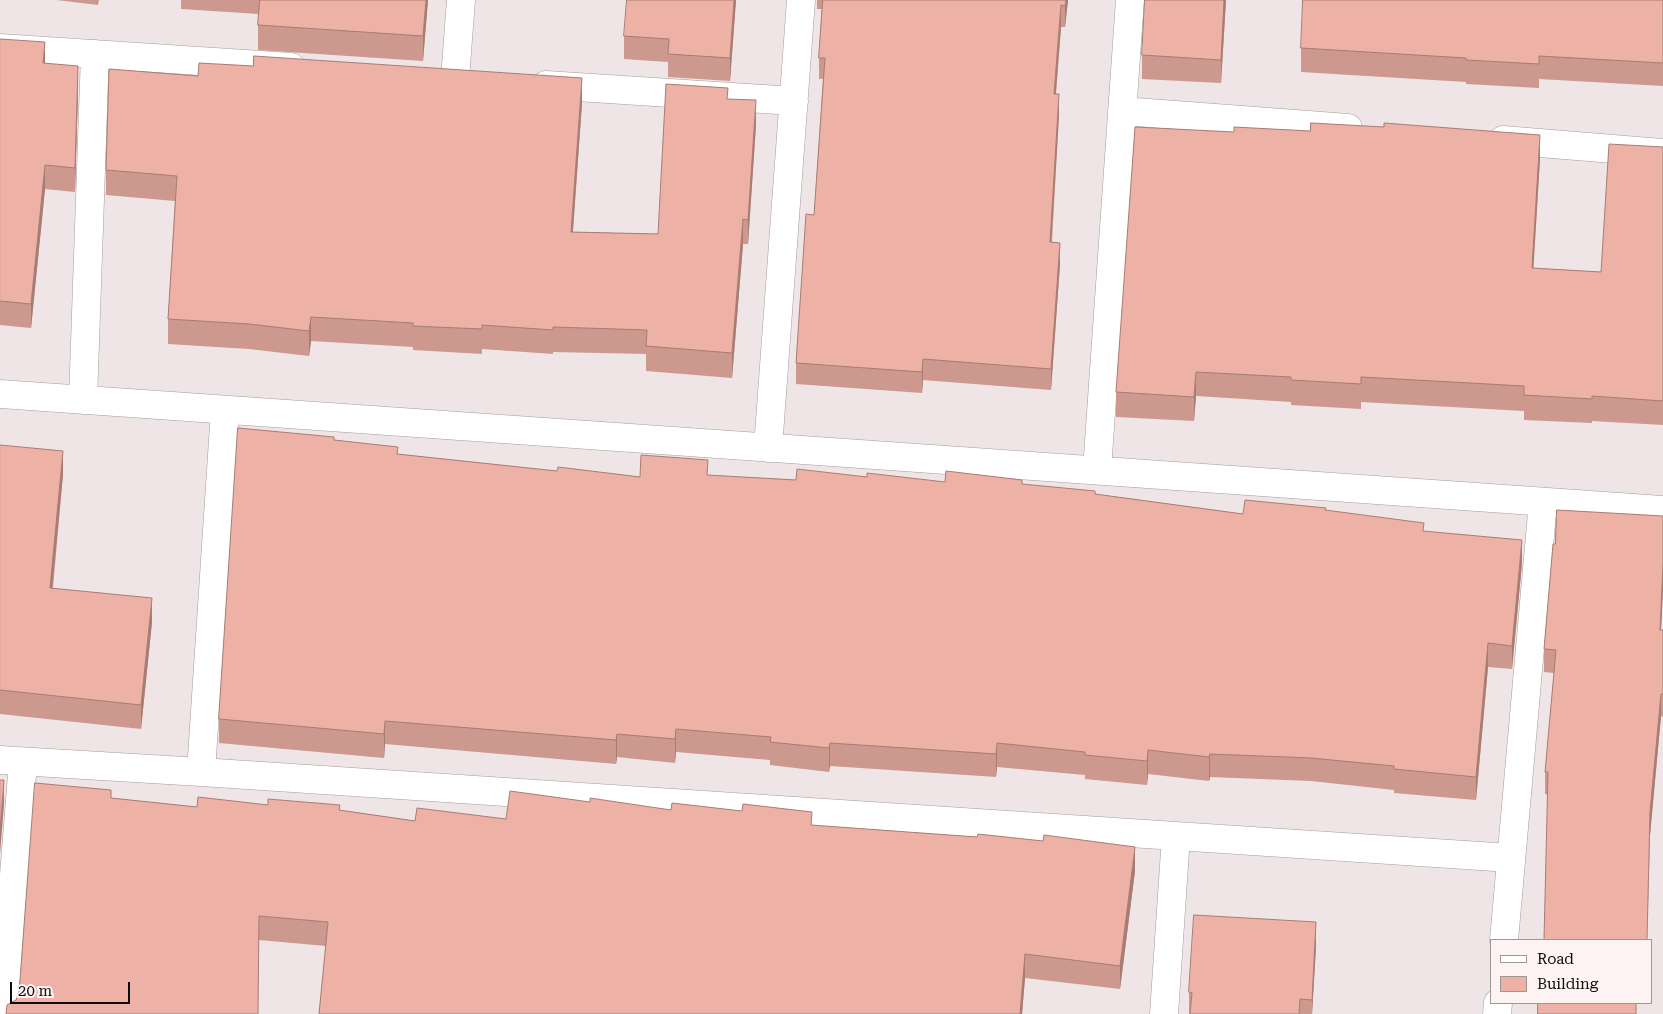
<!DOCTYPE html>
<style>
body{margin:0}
#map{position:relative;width:1663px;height:1014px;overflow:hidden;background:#efe5e6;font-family:"Roboto Serif",serif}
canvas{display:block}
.legend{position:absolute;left:1490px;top:939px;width:162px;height:65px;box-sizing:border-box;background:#fdf3f3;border:1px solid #9e9797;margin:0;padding:6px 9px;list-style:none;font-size:15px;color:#0f0c0c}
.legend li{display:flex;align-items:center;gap:10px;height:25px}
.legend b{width:25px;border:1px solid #9e9797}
.scale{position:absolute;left:10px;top:982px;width:120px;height:22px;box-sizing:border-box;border:2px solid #0f0c0c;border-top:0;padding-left:6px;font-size:15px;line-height:18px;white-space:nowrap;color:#0f0c0c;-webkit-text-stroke:4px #fdf3f3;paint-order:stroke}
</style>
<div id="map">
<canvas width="1663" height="1014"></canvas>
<ul class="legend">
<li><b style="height:6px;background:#fff"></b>Road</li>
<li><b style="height:14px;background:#eeb1a5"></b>Building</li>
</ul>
<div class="scale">20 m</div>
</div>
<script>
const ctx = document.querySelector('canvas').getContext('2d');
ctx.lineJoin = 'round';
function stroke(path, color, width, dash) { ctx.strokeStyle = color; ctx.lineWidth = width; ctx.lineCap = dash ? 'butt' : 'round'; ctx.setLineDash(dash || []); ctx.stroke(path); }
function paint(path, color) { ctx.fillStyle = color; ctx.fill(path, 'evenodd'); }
const street = new Path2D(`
 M0,48L291,67
 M455,79L461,0
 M546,85L794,101
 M1122,111L1348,128
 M1503,140L1663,153
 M0,394L1663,510
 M83,400L95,54
 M768,448L801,0
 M1097,470L1130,0
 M0,760L201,772L1511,858
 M201,772L225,410
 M1504,940L1543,502
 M3,1014L23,762
 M1164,1014L1176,836
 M1497,1014L1498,1003`);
stroke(street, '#a59b9c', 29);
stroke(street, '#fff', 28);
paint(new Path2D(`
 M56,0H99L98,5Z
 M181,0H428L423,61L258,50V25L259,14L181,9Z
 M736,0L730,81L668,77V62L624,59V36Z
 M817,0H1068L1065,27H1061L1056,94L1059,115L1052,242L1060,264L1051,390L923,380L922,393L796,384V363L814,215L823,79H819V58L822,9H817Z
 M1226,0L1221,83L1142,79V55Z
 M1663,0V86L1539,79V88L1466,84V82L1301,72V48Z
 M0,39L45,63L78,91L75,192L45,189L31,328L0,325Z
 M253,66L582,103L573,232L658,234L728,99L756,125L748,244H743L732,378L646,371V354L553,352V354L482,349V354L413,350V347L311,341L309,356L249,349L168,344V319L175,201L106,195V170L198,76Z
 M1663,147V425L1592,421V423L1524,420V411L1361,402V409L1291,405V402L1196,396L1194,421L1116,417V392L1540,159L1533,268L1601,272Z
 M334,440L398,454L557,471L640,477L708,475L796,480L867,477L945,482L1022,484L1243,514L1326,510L1424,531L1522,563L1512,669L1488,667L1476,800L1394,793V790L1311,781L1210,777L1209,781L1148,774L1147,785L1085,779V775L997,767L996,777L830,766L829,772L770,765V760L676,752L675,763L617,757L616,764L385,744L384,758L219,743V719Z
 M0,445L63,474L53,588L152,622L141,729L0,714Z
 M1663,516V588L1661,630H1663V717L1661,716L1650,835L1548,795L1545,794V772L1554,673L1544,672V649L1555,544Z
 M111,798L197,807L268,805L340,810L415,821L506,819L590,802L671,810L812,825L1135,871L1120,989L1025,978L1022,1014H319L326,946L259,940L16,1000Z
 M1316,947L1312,1014H1189V992Z`), '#cd988e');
paint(new Path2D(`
 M426,0H428L423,61V36Z
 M734,0H736L730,81V58Z
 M1066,0H1068L1065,27V6Z
 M1224,0H1226L1221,83V60Z
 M1061,5V27L1054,115V94Z
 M45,42V67L43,63Z
 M78,66V91L75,192V168Z
 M582,78V103L571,256V232Z
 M1059,94V115L1050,263V242Z
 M756,100V125L748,244V220Z
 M1540,135V159L1532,292V268Z
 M45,165V189L31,328V304Z
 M743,219V244L732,378V353Z
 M1060,243V264L1051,390V369Z
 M311,317V341L309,356V331Z
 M923,359V380L922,393V372Z
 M1196,372V396L1194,421V397Z
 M63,451V474L50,611V588Z
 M1522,540V563L1512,669V646Z
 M1663,565V588L1660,652V630Z
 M152,598V622L141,729V705Z
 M1488,643V667L1476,800V777Z
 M1661,694V716L1650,835L1647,940L1650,812Z
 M385,721V744L384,758V734Z
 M676,729V752L675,763V739Z
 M617,734V757L616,764V740Z
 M830,743V766L829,772V748Z
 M997,743V767L996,777V754Z
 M1148,750V774L1147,785V761Z
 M1210,754V777L1209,781V757Z
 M4,780V804L0,854V831Z
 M1135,847V871L1120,989V966Z
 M1316,922V947L1312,1014V1000Z
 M1025,954V978L1022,1014H1020Z`), '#a77c74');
const building = new Path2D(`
 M260,0H426L423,36L258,25Z
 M627,0H734L730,58L668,54L669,39L624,36Z
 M823,0H1066L1065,6L1061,5L1054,94H1059L1050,242L1060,243L1051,369L923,359L922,372L796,363L806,214L814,215L825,58H819Z
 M1145,0H1224L1221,60L1142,55Z
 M1303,0H1663V63L1539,56V64L1466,60V58L1301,48Z
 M0,39L45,42L43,63L78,66L75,168L45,165L31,304L0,301Z
 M254,56L582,78L571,232L658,234L666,84L728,88L727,99L756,100L748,220L743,219L732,353L646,346L647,330L553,327V330L482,325V329L413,326V323L311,317L309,331L249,324L168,319L177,176L106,170L109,69L198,76L199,63L253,66Z
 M1311,123L1384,127V123L1540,135L1532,268L1601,272L1609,144L1663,147V401L1592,396V399L1524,395V386L1361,377V384L1291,380V377L1196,372L1194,397L1116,392L1135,127L1234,132V127L1310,131Z
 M238,428L334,437V440L398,447L397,454L557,471L558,467L640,477L641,455L708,460L707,475L796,480L797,469L867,477V473L945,482L946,471L1022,480V484L1095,491V494L1243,514L1245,500L1326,508L1325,510L1424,523L1423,531L1522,540L1512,646L1488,643L1476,777L1394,769V766L1311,758L1210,754L1209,757L1148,750L1147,761L1085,755V752L997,743L996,754L830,743L829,748L770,742L771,737L676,729L675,739L617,734L616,740L385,721L384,734L219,719Z
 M0,445L63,451L50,588L152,598L141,705L0,690Z
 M1557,510L1663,516V565L1660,630H1663V694H1661L1650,812L1647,940H1544L1548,772H1545L1556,650L1544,649L1553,544H1555Z
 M0,780H4L0,831Z
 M35,783L111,790V798L197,807L198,797L268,805V799L340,805L339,810L415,821L417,808L506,819L510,791L590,802V798L671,810L672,803L742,811L743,804L812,812L811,825L977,837L978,834L1043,841L1044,835L1135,847L1120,966L1025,954L1020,1014H319L328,922L259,916L258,1014H6L7,1005L16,1000L19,992Z
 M1194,915L1316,922L1312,1000L1300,999L1299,1014H1190L1192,993L1189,992Z
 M1538,1003H1636V1014H1538Z`);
paint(building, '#eeb1a5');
stroke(building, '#a77c74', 1);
</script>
